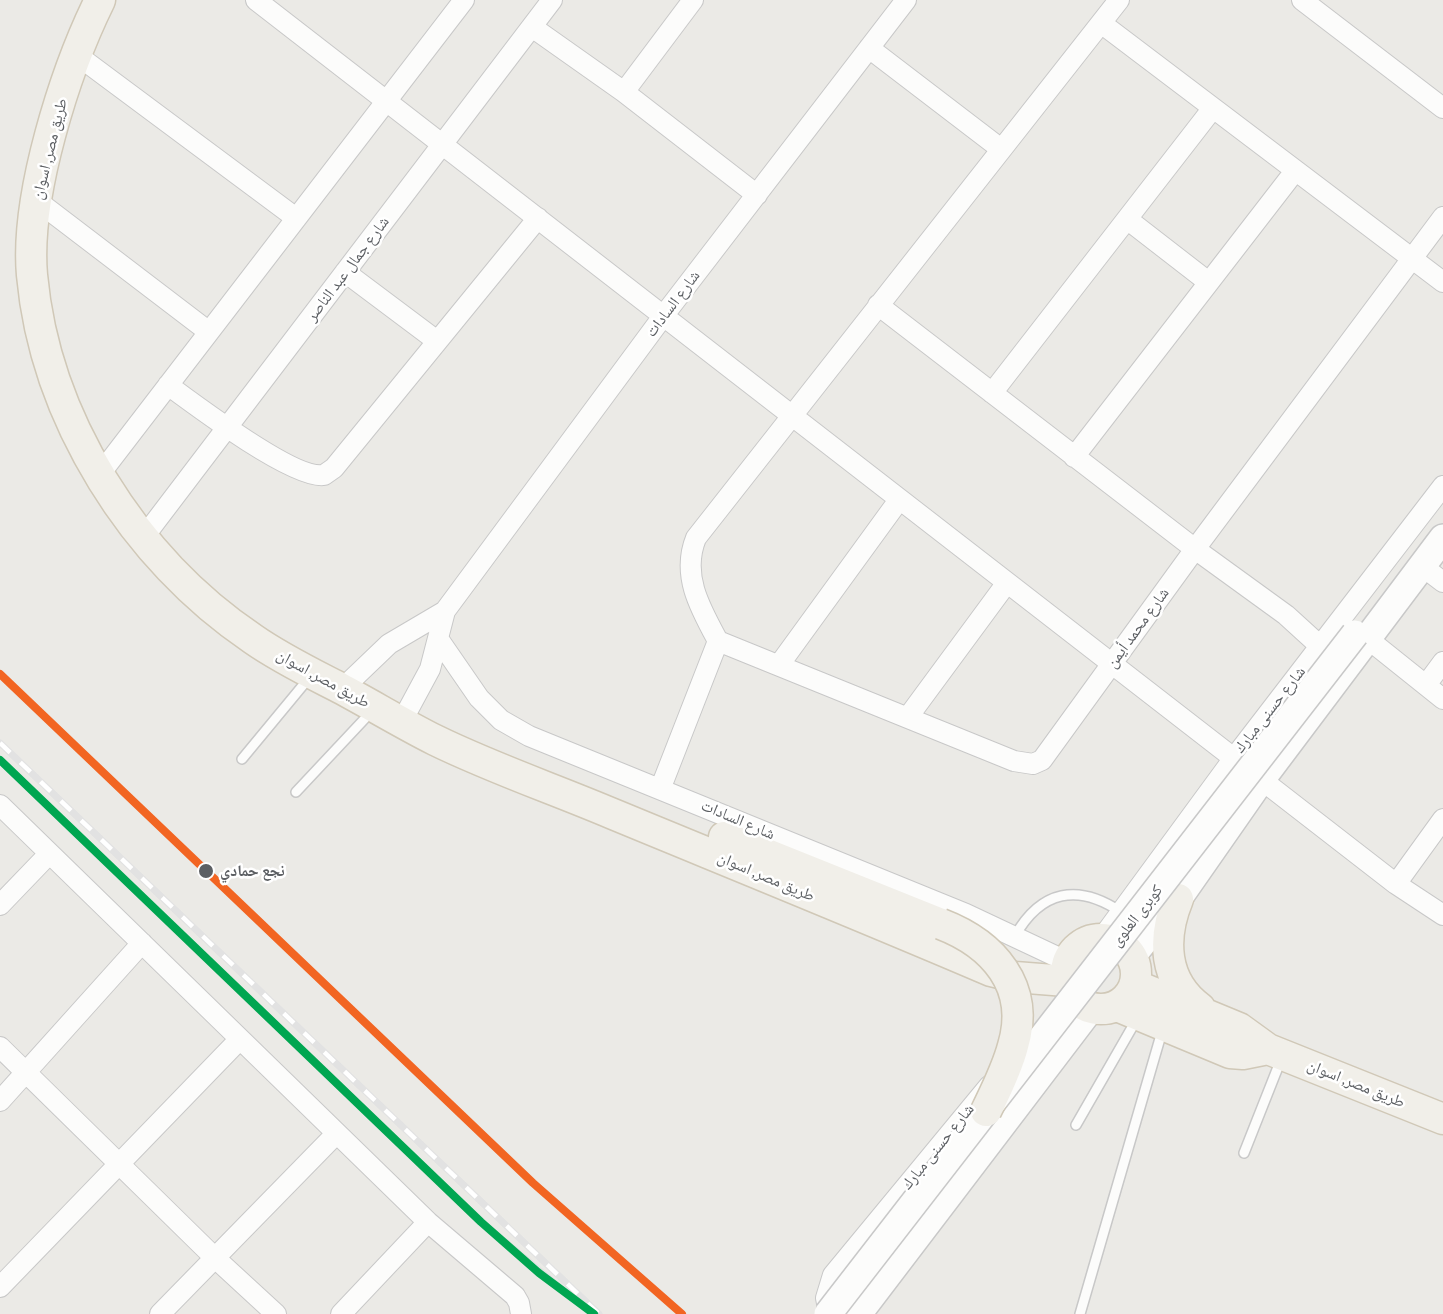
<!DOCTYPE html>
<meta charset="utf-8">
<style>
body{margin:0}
canvas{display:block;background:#ebeae6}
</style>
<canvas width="1443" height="1314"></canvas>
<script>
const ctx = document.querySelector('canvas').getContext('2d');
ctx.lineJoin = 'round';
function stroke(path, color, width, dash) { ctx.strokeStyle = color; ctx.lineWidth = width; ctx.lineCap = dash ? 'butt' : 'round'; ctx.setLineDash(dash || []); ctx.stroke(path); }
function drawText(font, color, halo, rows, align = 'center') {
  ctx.font = font + ' "PT Sans Narrow","Noto Naskh Arabic",sans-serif'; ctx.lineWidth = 5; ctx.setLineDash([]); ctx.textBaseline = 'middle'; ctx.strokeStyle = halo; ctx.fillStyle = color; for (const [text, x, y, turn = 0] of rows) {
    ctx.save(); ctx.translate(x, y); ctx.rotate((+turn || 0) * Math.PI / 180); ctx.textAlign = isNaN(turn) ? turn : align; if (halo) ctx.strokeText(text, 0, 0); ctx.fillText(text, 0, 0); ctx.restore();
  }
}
const lane = new Path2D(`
 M242,759L309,678
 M296,792L372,711
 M1015,936C1041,890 1078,883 1121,912
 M1076,1125L1138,1017
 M1244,1153L1282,1057
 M1080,1314L1163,1028`);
const street = new Path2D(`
 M256,0L1396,884L1443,915
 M1302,0L1443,108
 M1101,23L1443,282
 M532,27L624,92L757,195
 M869,48L1001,149
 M77,55L296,218
 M624,92L693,0
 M36,200L209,332
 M1127,219L1207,281
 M345,272L437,341
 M878,305L1195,549L1286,615L1320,646
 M168,385C195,405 295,480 324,475L334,468L538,218
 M992,393L1213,108
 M1074,457L1295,171
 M100,474L464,0
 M143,538L552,0
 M1422,566L1443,582
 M1368,639L1443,699
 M439,640L479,698L501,720L529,736L966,914L1068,962
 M718,641L1014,761L1033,764L1042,760L1195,549L1443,217
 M779,665L899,500
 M1426,685L1443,662
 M342,689L389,644L445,611
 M908,717L1006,584
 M402,721L430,669L445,611L664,315L906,0
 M661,787L718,641C700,608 681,575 696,538L1119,0
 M0,805L428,1222L515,1296L519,1303L521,1314
 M1396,884L1443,819
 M0,905L49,854
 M1102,938L1234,758L1443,486
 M0,1047L214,1257L276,1314
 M0,1101L142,943
 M0,1287L240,1039
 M160,1314L336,1134
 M341,1314L428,1222
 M829,1314L826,1298L833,1275L989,1086`);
const secondary = new Path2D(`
 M1132,956L1178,899L1261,780L1443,538
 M858,1314L1091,1008`);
const primary = new Path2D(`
 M100,0C65,71 25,196 32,275C45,418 134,559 253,639C280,658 311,673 340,688C372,705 403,724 435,740C492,768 554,789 613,814C739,866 865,917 991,971L1015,977L1066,981
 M724,837L941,924
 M1178,899C1162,938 1163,981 1200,1008
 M1066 974a35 35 0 1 1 70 0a35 35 0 1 1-70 0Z
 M1135,985L1239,1028L1268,1049L1443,1119
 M1117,1006L1230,1053L1243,1054L1268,1049`);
stroke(lane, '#c8c8c8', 12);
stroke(street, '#c8c8c8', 22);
stroke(secondary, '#c8c8c8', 30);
stroke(primary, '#d0c8b7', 33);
stroke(lane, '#fcfcfb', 9);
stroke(street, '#fcfcfb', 20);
stroke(secondary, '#fcfcfb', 27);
stroke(primary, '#f1efe9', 30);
const rail = new Path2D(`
 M0,674L533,1183L682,1314
 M0,743L599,1314
 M0,760L481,1222L570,1296`);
stroke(rail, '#e2e2e2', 7);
stroke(rail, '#fff', 4.5, [14]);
const secondaryBridge = new Path2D(`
 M828,1314L1355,634`);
const primaryBridge = new Path2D(`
 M941,924C993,944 1031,986 1013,1046C1007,1069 996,1090 986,1111`);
stroke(secondaryBridge, '#c8c8c8', 30, []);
stroke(primaryBridge, '#d0c8b7', 33, []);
stroke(secondaryBridge, '#fcfcfb', 27);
stroke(primaryBridge, '#f1efe9', 30);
stroke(new Path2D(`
 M0,674L533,1183L682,1314`), '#f26522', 8);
stroke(new Path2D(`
 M0,760L481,1222L539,1273L594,1314`), '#00a651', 8);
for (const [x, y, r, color] of [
 [206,871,8,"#5c5f63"]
]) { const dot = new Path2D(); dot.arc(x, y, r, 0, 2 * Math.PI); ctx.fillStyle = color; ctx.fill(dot); stroke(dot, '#fff', 2); }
drawText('16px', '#5c5f63', '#fff', [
 ["طريق مصر, اسوان",50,149,-76],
 ["شارع جمال عبد الناصر",348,269,-53],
 ["شارع السادات",673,304,-53],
 ["شارع محمد أيمن",1138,628,-54],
 ["طريق مصر, اسوان",323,679,29],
 ["شارع حسنى مبارك",1270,710,-52],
 ["شارع السادات",738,820,23],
 ["طريق مصر, اسوان",766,877,23],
 ["كوبرى العلوى",1137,916,-52],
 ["طريق مصر, اسوان",1356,1084,22],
 ["شارع حسنى مبارك",938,1147,-51]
]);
drawText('bold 16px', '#5c5f63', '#fff', [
 ["نجع حمادي",220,871]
], 'left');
</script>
